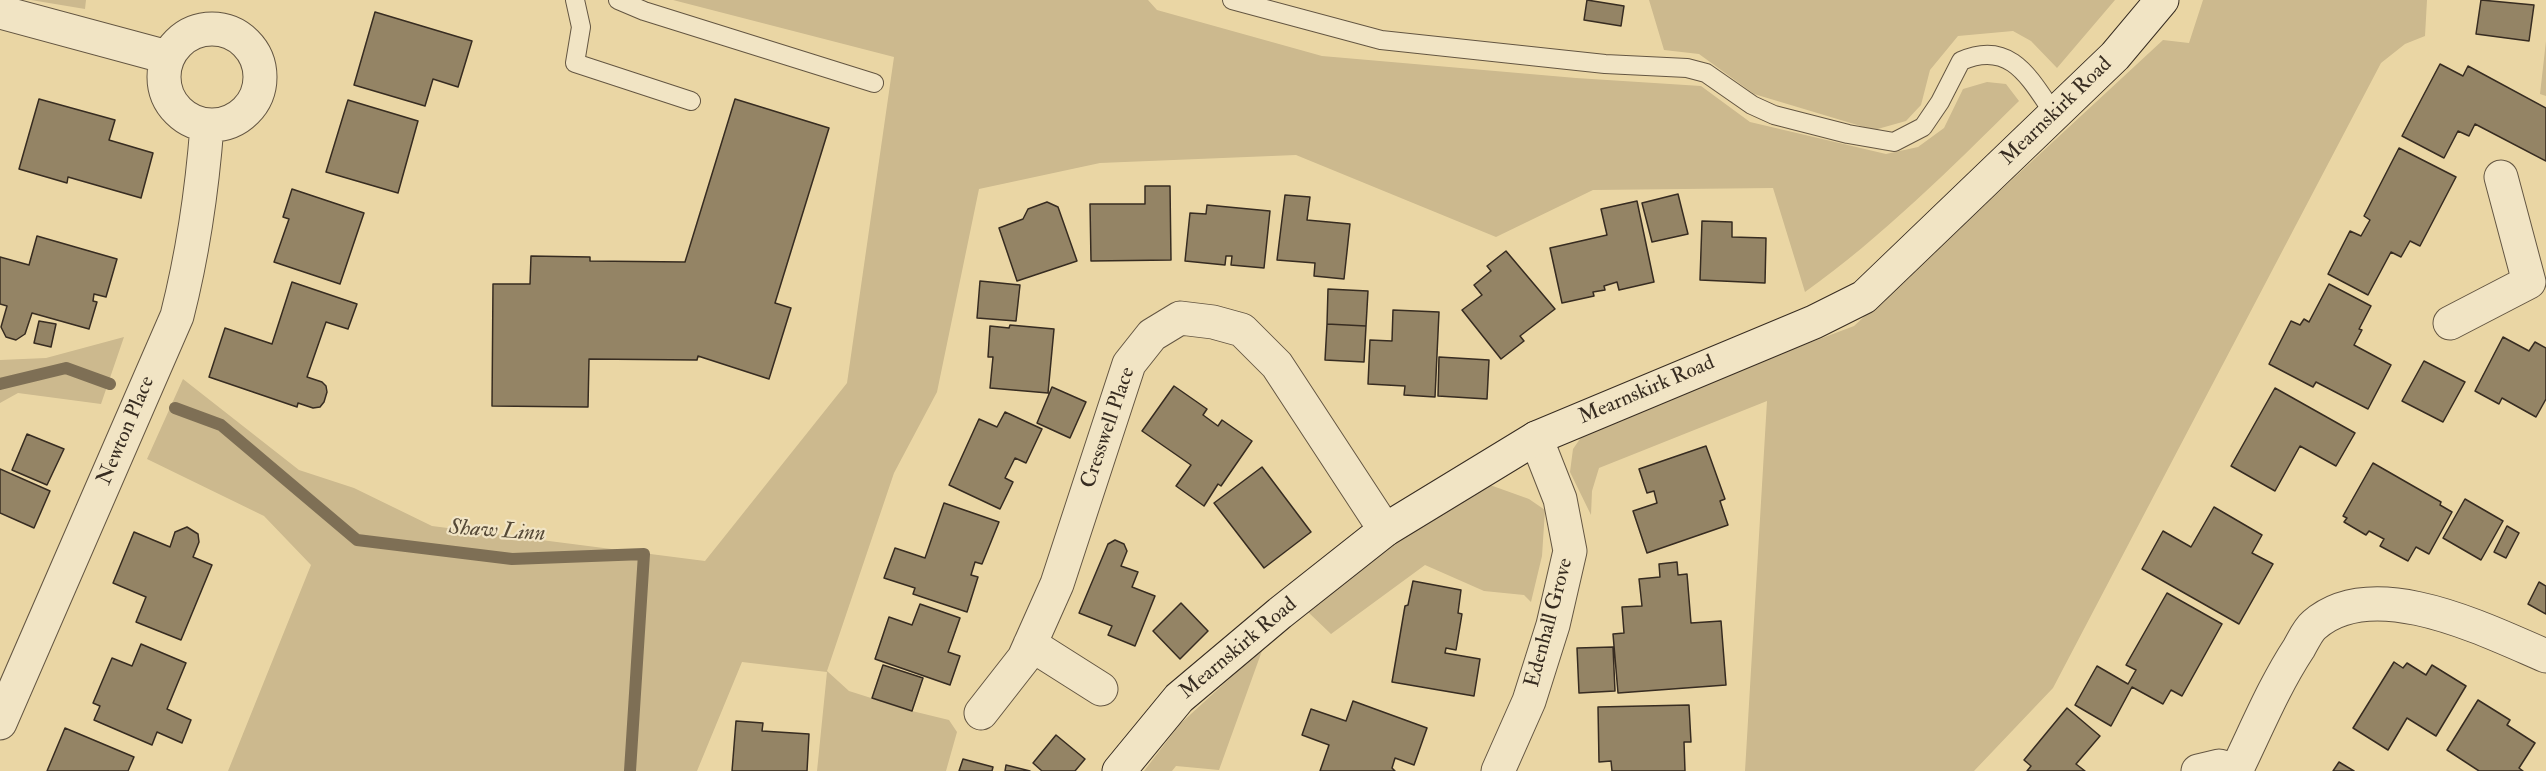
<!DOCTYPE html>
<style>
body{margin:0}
canvas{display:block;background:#ead6a4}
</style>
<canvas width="2546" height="771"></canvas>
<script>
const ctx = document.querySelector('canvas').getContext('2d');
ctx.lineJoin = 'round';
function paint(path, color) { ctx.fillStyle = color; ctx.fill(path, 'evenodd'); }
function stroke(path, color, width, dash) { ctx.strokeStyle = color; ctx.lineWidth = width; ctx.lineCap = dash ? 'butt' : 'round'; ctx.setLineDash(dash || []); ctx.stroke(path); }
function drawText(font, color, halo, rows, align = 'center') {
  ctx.font = font + ' "IM FELL Double Pica",serif'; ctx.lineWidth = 4.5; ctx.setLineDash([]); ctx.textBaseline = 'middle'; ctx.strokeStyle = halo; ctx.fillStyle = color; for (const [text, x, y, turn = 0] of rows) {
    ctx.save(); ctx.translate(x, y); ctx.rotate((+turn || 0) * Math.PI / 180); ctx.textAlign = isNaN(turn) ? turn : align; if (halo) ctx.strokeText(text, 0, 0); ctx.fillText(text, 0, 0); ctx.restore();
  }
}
paint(new Path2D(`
 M31,0H86L85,9Z
 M673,0H1148L1157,10L1322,56L1576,78L1701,86L1750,122L1886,154L1918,147L1944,128L1963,89L1987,82L2006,84L2019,101C1951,168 1882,237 1805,292L1773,188L1593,190L1496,237L1296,155L1100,163L979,189L937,392L894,473L827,671L849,691L912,711L949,720L957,732L946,771H817L827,672L742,662L697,771H228L311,565L264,516L147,459L183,379L299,470L354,488L432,526L705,561L847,383L894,57Z
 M1649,0H2115L2057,68L2031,41L2013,31L1958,36L1930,70L1921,105L1906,121L1874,130L1754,94L1699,54L1664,50Z
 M2203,0H2427L2425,36L2405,44L2381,63L2053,688L1974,771H1745L1767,401L1599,468L1592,491L1591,515L1570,472L1573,449L1589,426L1854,326L2163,40L2189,43Z
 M2546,41V96L2540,94Z
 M124,337L101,404L18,393L0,403V360L46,358Z
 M1490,485L1529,499L1545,510L1542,556L1531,602L1524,595L1484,591L1425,565L1331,634L1308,612L1396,542Z
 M1263,648L1219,770L1176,766L1172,771H1144L1180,724Z`), '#ccb98e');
stroke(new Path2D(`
 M0,384L66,368L110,384
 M175,408L221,425L357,540L512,559L644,554L630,771`), '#7e6f55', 12);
const building = new Path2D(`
 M1587,0L1624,6L1621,26L1584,20Z
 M2481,0L2534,5L2529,41L2476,34Z
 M375,12L472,41L458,87L433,79L425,106L354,85Z
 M2440,64L2463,76L2468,66L2546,108V161L2475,124L2469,136L2458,131L2444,158L2402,136Z
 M39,99L115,120L109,140L153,153L141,198L68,177L67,183L19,169Z
 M735,99L829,128L775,303L791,308L769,379L698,356L697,360L589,359L588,407L492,406L493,284H530L531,256L590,257V261L685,262Z
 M348,100L418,121L398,193L326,172Z
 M2399,148L2456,177L2420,246L2410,241L2401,257L2391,252L2368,295L2328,274L2350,231L2361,236L2370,220L2364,216Z
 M1145,186H1170L1171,260L1091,261L1090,204H1145Z
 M292,189L364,213L340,284L274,262L289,219L283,217Z
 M1678,194L1688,234L1652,242L1642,203Z
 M1285,195L1310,197L1307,220L1350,224L1344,279L1314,276L1315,263L1277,260Z
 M1637,201L1654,282L1619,290L1617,282L1604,286L1605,290L1593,292L1594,296L1562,303L1550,248L1607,235L1601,209Z
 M1047,202L1058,207L1077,261L1017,281L999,228L1023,219L1028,209Z
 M1207,205L1270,211L1264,268L1231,265L1232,256H1226L1225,265L1185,261L1190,213L1206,214Z
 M1702,221L1732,222V237L1766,238L1765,283L1700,280Z
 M37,236L117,259L106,297L94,294L93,301L97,302L89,329L32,313L25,334L16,340L6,337L1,327L7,306L0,304V257L29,265Z
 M1506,251L1555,309L1520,336L1524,341L1501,359L1462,310L1482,295L1474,285L1491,271L1487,266Z
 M980,281L1020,285L1016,321L977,318Z
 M292,282L357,304L348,329L326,322L307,377L322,382L326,386L327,392L324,402L320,407L313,408L298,403L297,407L209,377L225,328L272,344Z
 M2329,284L2371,306L2359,329L2362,330L2354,345L2391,365L2368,409L2316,382L2313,387L2269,364L2291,321L2300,325L2304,319L2309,322Z
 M1328,289L1368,291L1366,326L1327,324Z
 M1393,310L1439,312L1435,397L1404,395L1405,386L1368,384L1370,340L1392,341Z
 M39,321L56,324L51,347L34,343Z
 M1327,324L1366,326L1364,362L1325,360Z
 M1010,325L1054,329L1048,393L990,388L993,357H988L990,326L1009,328Z
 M2503,337L2529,351L2535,342L2546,348V399L2536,417L2502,398L2499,404L2475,391Z
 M1439,357L1489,360L1487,399L1438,396Z
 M2424,361L2465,382L2443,422L2402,401Z
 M1174,386L1207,409L1203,415L1218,426L1222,420L1252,441L1221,486L1218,484L1204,506L1176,486L1191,465L1142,431Z
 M1052,387L1086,402L1070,438L1037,423Z
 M2275,388L2355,433L2336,466L2300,446L2275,491L2231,466Z
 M1005,412L1042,429L1026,463L1015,458L1005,478L1013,482L1000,509L949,485L979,419L997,427Z
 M27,434L64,449L47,485L12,470Z
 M1706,446L1725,499L1720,501L1728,525L1647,553L1633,511L1657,503L1654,491L1647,493L1639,469Z
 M2373,463L2441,502L2440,505L2452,512L2429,554L2416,547L2408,561L2380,546L2384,539L2369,531L2366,535L2344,522L2347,518L2343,516Z
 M1262,467L1311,532L1264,568L1214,503Z
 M0,469L50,491L34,528L0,513Z
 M2465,499L2503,521L2481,560L2443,538Z
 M944,503L999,522L982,564L975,562L971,575L978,577L967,612L913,594L915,588L884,578L895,548L925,558Z
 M2214,507L2262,535L2252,553L2273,564L2239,624L2142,569L2163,531L2191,547Z
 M2507,526L2519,533L2506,558L2494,552Z
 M187,527L198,534L199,542L193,557L212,565L181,640L136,622L146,597L113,583L134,532L170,547L175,532Z
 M1115,540L1124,544L1127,551L1121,566L1138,572L1132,587L1155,596L1135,646L1108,635L1112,626L1079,613L1108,544Z
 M1677,562L1678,575L1687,574L1691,623L1721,621L1726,685L1618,693L1613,634L1624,633L1622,607L1642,606L1639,579L1660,577L1659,564Z
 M1413,581L1461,590L1458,613L1462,614L1456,650L1446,648L1445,653L1480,659L1474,696L1392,682L1405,606L1408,605Z
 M2539,582L2546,586V614L2528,604Z
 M2167,593L2222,624L2182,696L2171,690L2163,704L2132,687L2111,726L2075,705L2097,666L2128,684L2136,670L2126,665Z
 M1181,603L1208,631L1180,659L1153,631Z
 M920,604L960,618L948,652L960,656L950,685L875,659L889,617L912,625Z
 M141,644L186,663L167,709L191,720L182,743L157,732L152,745L94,720L100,706L93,703L112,658L132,666Z
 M1613,647L1615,691L1579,693L1577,648Z
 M2394,662L2403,668L2407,663L2426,675L2432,665L2466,686L2436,736L2407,718L2388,750L2353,728Z
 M883,665L923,678L912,711L872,698Z
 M2478,700L2510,720L2507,725L2535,743L2519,768L2523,771H2479L2447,750Z
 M1353,701L1427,728L1414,765L1395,758L1392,768L1395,771H1320L1329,745L1302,735L1311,709L1346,721Z
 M1689,705L1691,742H1684L1685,771H1612L1611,761L1599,762L1598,707Z
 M2067,708L2100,736L2076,764L2085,771H2027L2031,766L2024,760Z
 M736,721L763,723L762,731L809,734L807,771H732Z
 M65,728L134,757L128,771H47Z
 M1056,735L1085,759L1075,771H1042L1033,763Z
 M963,759L993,767L992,771H959Z
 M2339,762L2354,771H2333Z
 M1006,765L1030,771H1005Z`);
paint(building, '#948465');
stroke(building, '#372c21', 1.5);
const lane = new Path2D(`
 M575,0L581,27L575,63L691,101
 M618,0L644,11L874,83
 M1232,0L1381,40L1605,64L1687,68L1706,73L1752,105L1774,115L1848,134L1894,142L1923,127L1940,102L1961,61C2011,39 2030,79 2055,115`);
const street = new Path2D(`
 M0,12L167,57
 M164 77a48 48 0 1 1 96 0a48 48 0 1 1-96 0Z
 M2450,323L2529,282L2501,177
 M1030,644L1101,689
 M981,713L1024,658L1057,584L1129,364L1152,335L1180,318L1213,322L1242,330L1277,365L1385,530
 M0,723L177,316C193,253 202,191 207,126
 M2237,769C2257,728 2274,686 2299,648C2303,641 2308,630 2314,625C2373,573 2485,630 2546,656
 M1498,771L1529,701L1553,625L1570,551L1560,499L1536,438
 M2198,771L2219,766L2238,771`);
const secondary = new Path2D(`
 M1119,771L1179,698L1280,613L1385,530L1536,438L1814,322L1864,297L2115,56L2162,0`);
stroke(lane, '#645642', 20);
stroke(street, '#645642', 35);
stroke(secondary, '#372c21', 35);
stroke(lane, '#f1e4c4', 18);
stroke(street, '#f1e4c4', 33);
stroke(secondary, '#f1e4c4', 33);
drawText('21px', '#372c21', '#f1e4c4', [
 ["Mearnskirk Road",2057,112,-44],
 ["Mearnskirk Road",1647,391,-23],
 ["Cresswell Place",1109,428,-71],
 ["Newton Place",127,431,-67],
 ["Edenhall Grove",1550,623,-75],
 ["Mearnskirk Road",1239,649,-40]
]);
drawText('italic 22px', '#544836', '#f1e4c4', [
 ["Shaw Linn",497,532,4]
]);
</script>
